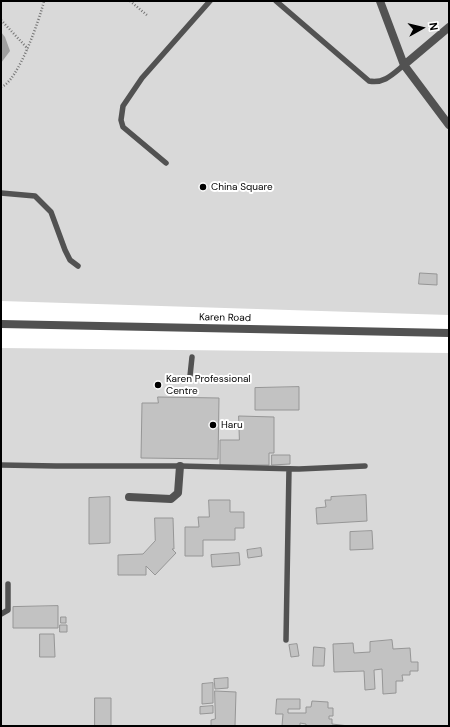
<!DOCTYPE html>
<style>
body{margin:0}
#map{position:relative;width:450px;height:727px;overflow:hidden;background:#fff;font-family:"DM Sans",sans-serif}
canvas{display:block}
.frame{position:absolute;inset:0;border:2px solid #000;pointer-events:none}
.north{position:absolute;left:402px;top:8px;width:40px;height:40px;-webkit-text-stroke:3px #fff;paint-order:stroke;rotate:82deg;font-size:11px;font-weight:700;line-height:16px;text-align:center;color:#000}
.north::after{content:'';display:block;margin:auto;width:14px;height:18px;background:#000;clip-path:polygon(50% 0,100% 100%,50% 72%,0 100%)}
</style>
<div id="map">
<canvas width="450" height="727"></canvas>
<div class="frame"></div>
<div class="north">N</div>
</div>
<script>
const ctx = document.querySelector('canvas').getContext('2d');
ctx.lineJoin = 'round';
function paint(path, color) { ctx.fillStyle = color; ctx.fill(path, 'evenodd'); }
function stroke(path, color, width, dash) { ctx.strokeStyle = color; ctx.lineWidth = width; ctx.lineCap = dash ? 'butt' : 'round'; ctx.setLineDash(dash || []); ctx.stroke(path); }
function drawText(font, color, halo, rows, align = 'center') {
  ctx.font = font + ' "DM Sans",sans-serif'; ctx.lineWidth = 4; ctx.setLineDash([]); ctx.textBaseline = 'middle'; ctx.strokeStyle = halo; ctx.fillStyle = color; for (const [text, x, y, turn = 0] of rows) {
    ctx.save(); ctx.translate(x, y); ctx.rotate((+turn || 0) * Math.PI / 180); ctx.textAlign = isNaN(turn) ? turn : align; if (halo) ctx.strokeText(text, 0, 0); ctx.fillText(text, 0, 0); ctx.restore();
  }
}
paint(new Path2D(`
 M1,1H449V315L1,301Z
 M1,348L449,353V726H1Z`), '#d9d9d9');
paint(new Path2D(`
 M1,32L5,37L10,51L1,63Z`), '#a0a0a0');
const building = new Path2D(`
 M420,273L437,274V285L419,284Z
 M299,387V410H255V388Z
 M158,397L219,398L218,459L141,458L142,403H158Z
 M239,416L274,417V453H269V465H220V440H239Z
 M272,455H290V464L272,465Z
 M366,495L367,521L317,524L316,508L326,507L325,500H331V497Z
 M110,497V543L89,544V498Z
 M209,500H230V512H244V528H235V540H203V556H185V527H199L198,517H209Z
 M155,518H173L174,549H172L176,553L155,575L146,566V575H118V555L143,554L155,541Z
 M372,531L373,549L350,550V532Z
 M261,548L262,556L248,558L247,550Z
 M239,553L240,565L212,567L211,555Z
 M58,606V628H13V607Z
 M61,617H66V623H61Z
 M60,625H67V632H60Z
 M40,634H54L55,657H40Z
 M392,640L393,649L410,648L411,662H418V671H410V675H402L403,681H396V693L383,694L382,669L374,670L375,689L365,690L364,671L334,672L333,644L353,643L354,653L370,652V642Z
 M297,644L299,656L291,657L289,645Z
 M314,647L325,648L324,666H313Z
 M228,678V688L215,689L214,679Z
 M213,683V703L202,704V684Z
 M215,691L236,692L235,726H211V720L215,719Z
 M95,698H111V726H95Z
 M277,699H300V709H288V713H306V707H311L312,701L328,702V708H333V716H329V719H332V724L349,726H306V724L300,723V726H282L283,714H276Z
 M213,706V713L200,714V707Z`);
paint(building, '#c2c2c2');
stroke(building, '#969696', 1);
stroke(new Path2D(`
 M130,1L148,16
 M1,20L28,49
 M1,87C18,82 40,18 44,1`), '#747474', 2.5, [1, 2]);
stroke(new Path2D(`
 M276,1L369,81C384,84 393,74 404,65
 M166,163L123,127L121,120L123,106L142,78L210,1
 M1,193L35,196L51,212L65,250L70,260L78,266
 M190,376L192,357
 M1,465L56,466H180L299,469L365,466
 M1,614L8,610V584
 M286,640L289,469`), '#525252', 5.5);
stroke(new Path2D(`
 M380,1L404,65L449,125
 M404,65L449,27
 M1,324L449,333
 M129,497L171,499L178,493L180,466`), '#525252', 8);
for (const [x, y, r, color] of [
 [203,187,4,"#000"],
 [158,385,4,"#000"],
 [213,425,4,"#000"]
]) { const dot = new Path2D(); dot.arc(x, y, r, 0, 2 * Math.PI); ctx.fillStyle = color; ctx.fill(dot); stroke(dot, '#fff', 1.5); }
drawText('10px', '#000', '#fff', [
 ["China Square",211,187],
 ["Karen Professional",166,379],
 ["Centre",166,391],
 ["Haru",221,425]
], 'left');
drawText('10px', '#000', '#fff', [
 ["Karen Road",225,318,1]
]);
</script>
